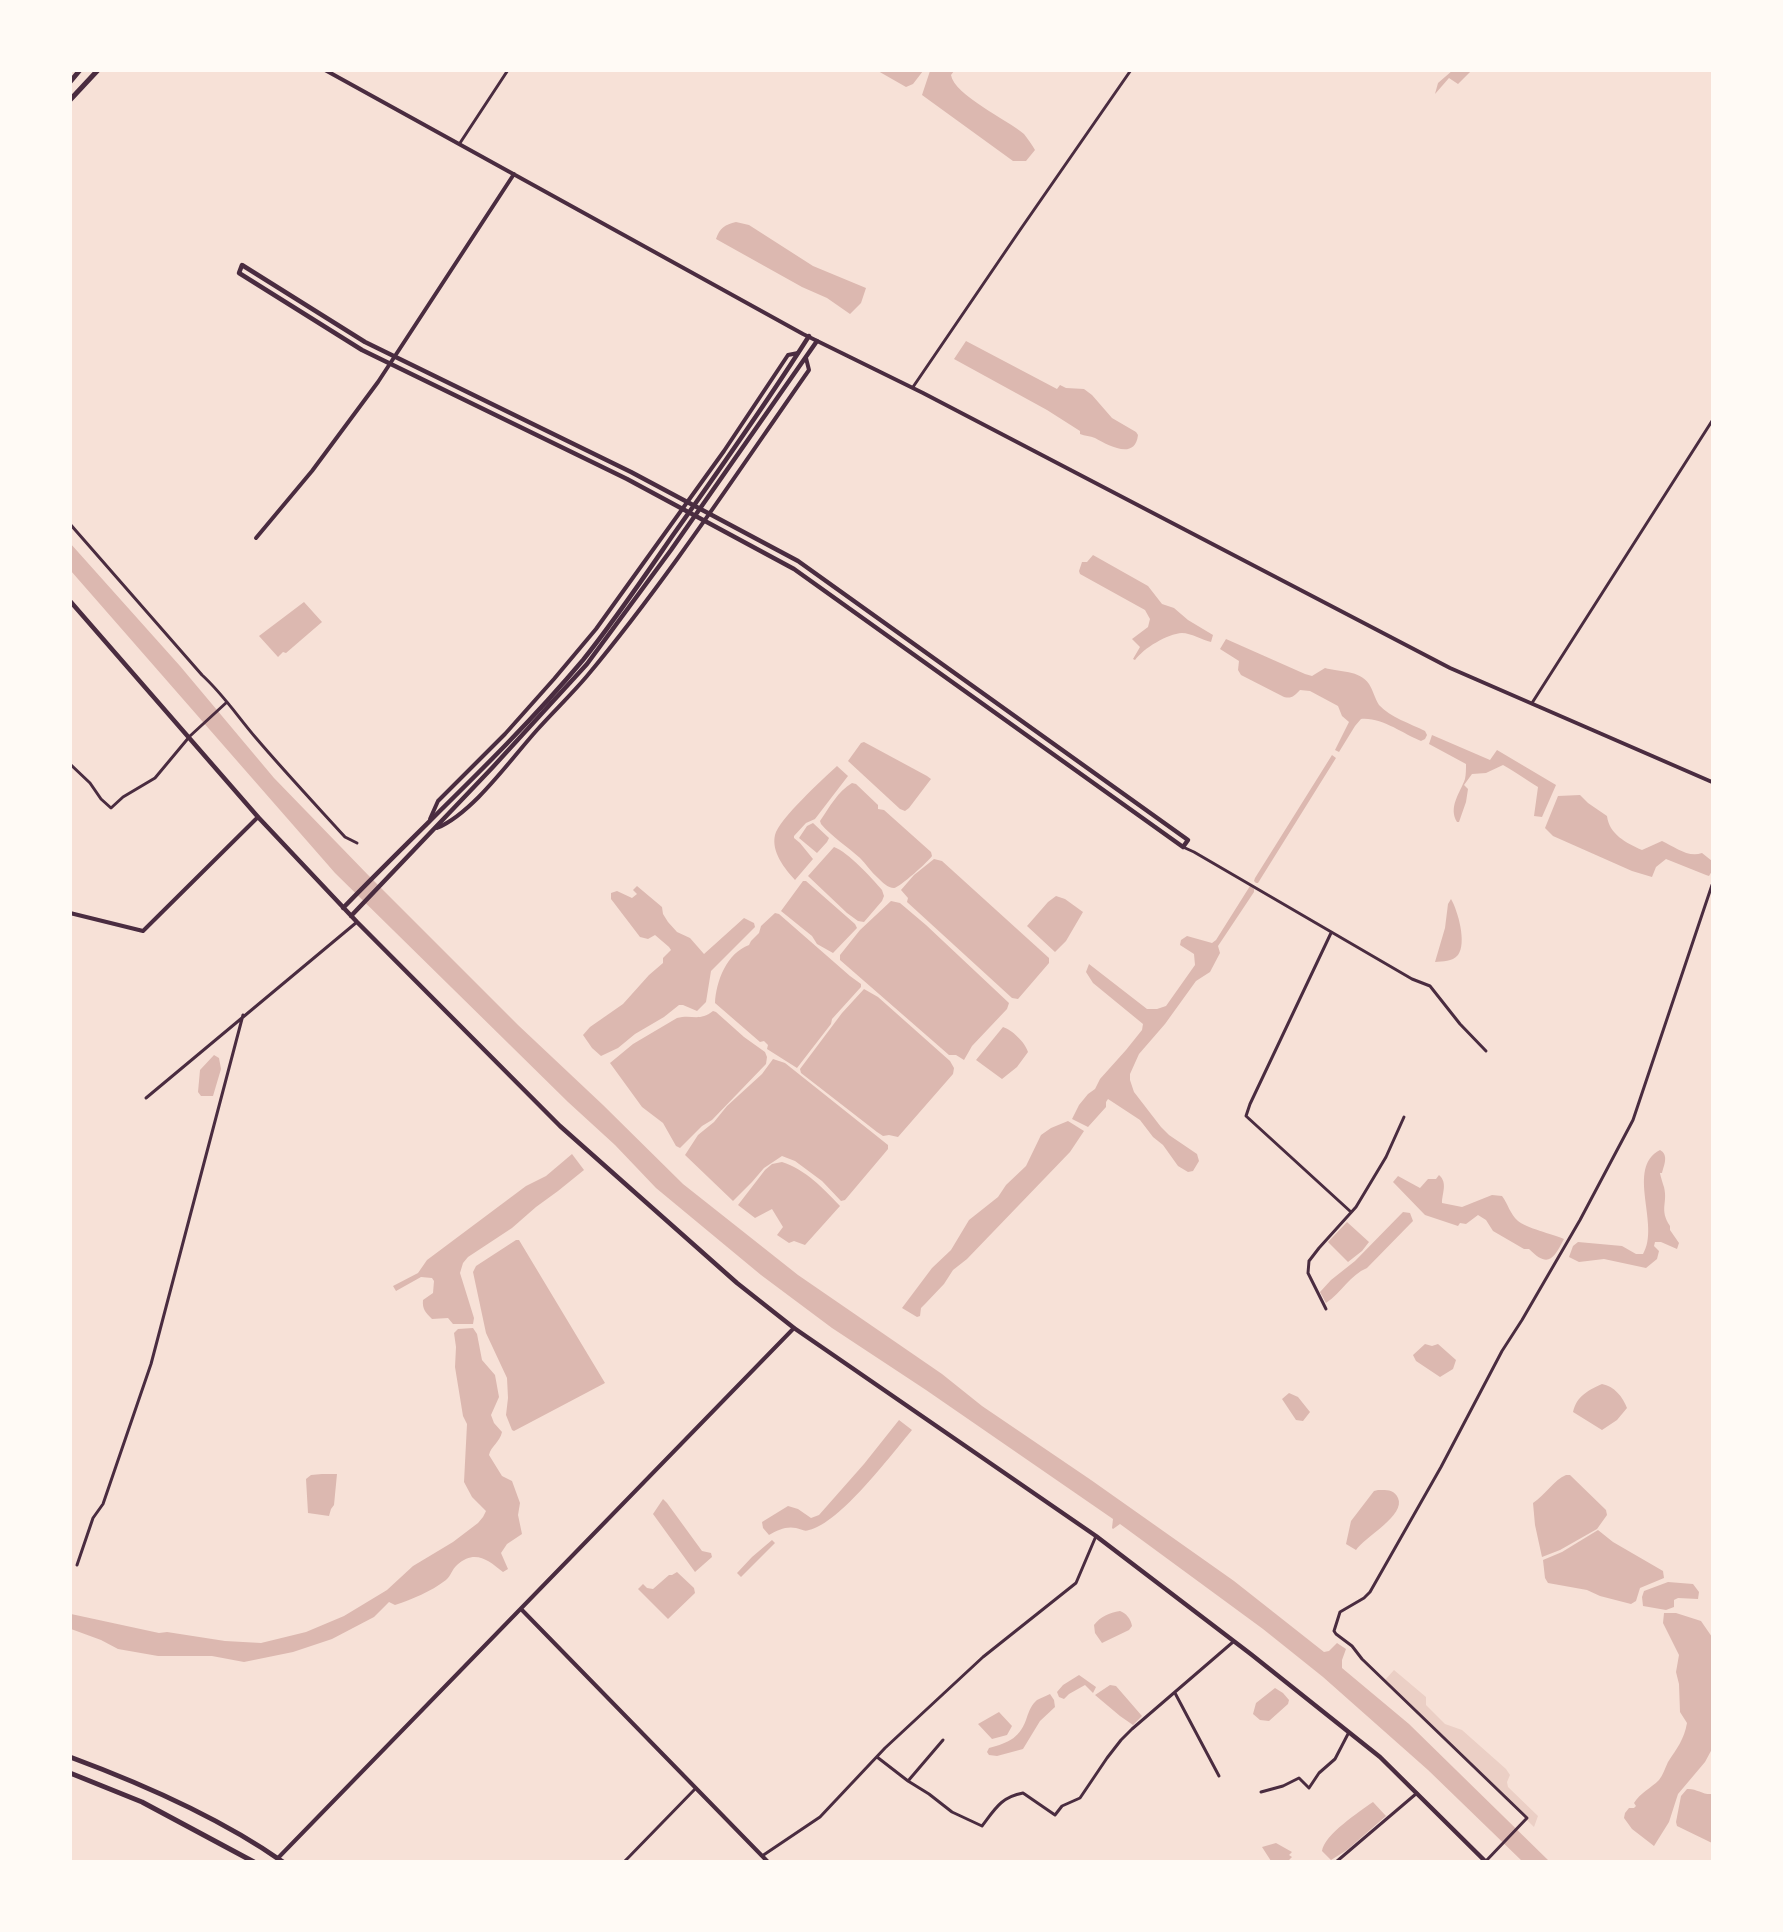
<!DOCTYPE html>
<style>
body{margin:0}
#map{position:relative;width:1783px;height:1932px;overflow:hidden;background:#f7e1d7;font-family:"Work Sans",sans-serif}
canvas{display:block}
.frame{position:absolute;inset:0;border:72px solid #fffaf5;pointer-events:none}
</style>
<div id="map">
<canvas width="1783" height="1932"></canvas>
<div class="frame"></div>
</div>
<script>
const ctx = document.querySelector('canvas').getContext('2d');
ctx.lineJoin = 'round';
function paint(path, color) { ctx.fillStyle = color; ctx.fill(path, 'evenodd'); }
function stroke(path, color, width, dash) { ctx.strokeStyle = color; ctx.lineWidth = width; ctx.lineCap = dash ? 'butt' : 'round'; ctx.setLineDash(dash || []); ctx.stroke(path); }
paint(new Path2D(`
 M1394,1670L1426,1697V1705L1445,1724L1462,1730L1506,1769L1510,1775L1507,1782L1508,1787L1538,1816L1534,1827L1385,1680Z`), '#ebcfc5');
paint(new Path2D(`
 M1453,70L1471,71L1458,84L1449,78L1435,94L1438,83Z
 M878,71H923L913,84L906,87Z
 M930,71H954L951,75C954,95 1008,120 1024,134C1028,139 1032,145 1035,150L1026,161H1013L922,95Z
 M736,222L749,225L813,266L866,288L861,303L850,314L827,298L802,287L716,239C720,227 725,225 736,222Z
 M966,341L1057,389L1060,385L1066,388L1084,389L1092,395L1112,418L1136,432L1138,435C1135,461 1108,445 1095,438C1090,436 1085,436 1080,434V431L1047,410L954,359Z
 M70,543L180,666L274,778L370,877L518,1025L603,1105L683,1184L798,1275L942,1374L982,1406L1091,1480L1234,1581L1324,1652L1329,1651L1337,1643L1346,1649L1342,1660V1668L1409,1724L1549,1861H1522L1428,1770L1323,1677L1263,1629L1120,1524L1113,1529L1112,1528L1113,1519L926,1390L832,1328L761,1275L656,1188L615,1145L568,1102L335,873L71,571Z
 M1093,555L1148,586L1162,604L1174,608L1188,620L1213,635L1211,642C1202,640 1191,633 1182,633C1167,634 1144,648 1135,660L1133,659L1140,647L1132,639L1148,627L1150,619L1145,610L1080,574L1079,571L1082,562H1087Z
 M304,602L322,622L286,653L283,652L278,657L259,636Z
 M1226,639L1305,674L1312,676L1325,668C1339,672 1360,670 1369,684C1373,690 1375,699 1379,705C1390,717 1411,724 1425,731L1427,735L1425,739L1421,741C1403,734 1382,717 1361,719L1355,726L1339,752L1335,750L1349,722L1342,716L1338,706L1310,691L1300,690C1294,696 1292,699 1284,697L1241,675L1238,670L1239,661L1220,649Z
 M1432,735L1490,760L1497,750L1556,785L1542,817L1534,816L1538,787C1526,780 1516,772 1503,765L1486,773L1472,774L1464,785L1468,789L1466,802L1459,822H1457C1448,807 1460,793 1465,779C1466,774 1466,769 1466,764L1429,744Z
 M864,742L927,776L931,779L909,808L905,811L900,809L848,761L861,743Z
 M1332,755L1336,758L1258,883H1256L1254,881L1255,878Z
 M837,766L848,776L815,819L806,823L794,836V838L800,843L813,859L795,880C785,869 771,852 775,835C779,819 823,779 837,766Z
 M852,783L856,784L878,805V809L884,810L931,852L932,856C929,861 899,888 894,888C888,888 882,882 878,878C871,872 866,864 860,858C847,846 832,837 821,824L820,821C829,808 838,791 852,783Z
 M1580,795L1588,803L1607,816C1609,834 1626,843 1642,850L1662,841C1675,847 1688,858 1702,853L1712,861V871L1709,876L1706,875L1666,859L1656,867L1652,877L1632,871L1553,836L1545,828L1558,796Z
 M813,823L829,838L827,842L817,853L799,838L807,826Z
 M834,847C848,852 872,878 882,890L884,896L882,901L864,922L858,921L847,913L808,876Z
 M934,859L942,861L1049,958V963L1018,999L1012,998L907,902L908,898L901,890L914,875Z
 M803,881H806L855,924L857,928L833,953L817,944L812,936L781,911Z
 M637,886L662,907L663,914L668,922L677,932L690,938L704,954L744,918L754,923L755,927L711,971L706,1002L697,1011L683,1005H679L664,1017L635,1034L618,1048L601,1056L592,1048L583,1035L590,1027L623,1004L649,975L663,963V958L671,950L669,947L655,935L648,939L640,937L611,899V893L617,891L632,898L637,894L633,890Z
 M1250,886L1254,889V892L1218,946L1220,953L1210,972L1196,981L1165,1024L1139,1054L1130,1074V1080L1134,1092L1161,1127L1169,1135L1197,1154L1199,1161L1193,1171L1188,1172L1178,1166L1163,1145L1153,1137L1140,1120L1108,1099L1106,1102V1107L1088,1127L1072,1119L1079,1105L1088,1094L1095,1089L1100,1079L1126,1050L1142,1030L1143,1024L1093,983L1086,972L1089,964L1147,1009H1157L1166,1006L1195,965L1194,954L1180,945L1181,940L1187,936L1212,943L1216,940Z
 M1056,896L1065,899L1083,912L1066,941L1055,952L1027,926L1048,902Z
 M1451,899C1458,911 1467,943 1458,955C1452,962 1443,961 1435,962L1445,928L1448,904Z
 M891,901L900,903L926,925L1009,1003L1007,1009L972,1046L964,1060L956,1055H949L840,960V955L860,930Z
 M775,913L779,914L850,976L861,984V987L832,1019L831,1024L797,1068L767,1049L768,1045L764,1041L760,1042L715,1003C716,981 727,953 749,945L751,941L759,933L761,926Z
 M864,989L878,997L950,1061L954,1068L953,1074L898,1137L889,1135L883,1136L877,1132L801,1073L800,1069L842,1013Z
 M713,1011L716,1012L744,1037L765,1052L767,1057L766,1064L712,1120L702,1126L680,1148L676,1146L663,1123L642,1107L610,1063L633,1044L677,1018C692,1014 699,1022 713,1011Z
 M1003,1027C1012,1030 1025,1042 1028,1052L1017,1067L1002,1079L976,1060Z
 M214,1055L219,1058L221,1069L213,1096H201L198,1092L200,1070Z
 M773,1059L785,1063L888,1145V1149L883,1155L845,1200L841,1201L822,1181L795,1161L782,1156L764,1168L752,1182L733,1201L685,1155L698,1135L714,1122L727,1106L762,1074Z
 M1068,1121L1084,1131L1070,1152L967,1259L953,1270L944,1284L925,1304L921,1308L920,1316L917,1317L902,1308L932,1268L951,1250L969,1220L998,1197L1006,1185L1026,1166L1041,1135L1051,1128Z
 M1660,1150C1669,1155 1664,1165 1662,1173H1660C1661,1178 1663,1184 1664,1187C1668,1204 1659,1209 1670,1226V1230L1679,1243L1677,1249L1661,1242H1655L1654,1246L1659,1251L1657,1259L1646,1268L1604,1259L1579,1262L1569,1257L1573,1246L1578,1242L1622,1246L1636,1254H1643C1661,1225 1625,1168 1660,1150Z
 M572,1154L584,1170L558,1191L536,1207L512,1228L468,1257L463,1263L460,1273L474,1318L473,1324H453L448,1318L432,1319C426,1313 422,1309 423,1300L433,1293L434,1281L432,1278L421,1277L396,1291L393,1286L418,1273L427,1260L526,1186L546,1176Z
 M782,1162C805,1169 824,1189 840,1206L805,1245L794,1241L789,1243L777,1235L783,1227L772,1209L755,1218L738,1205L765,1170L772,1164Z
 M1439,1175C1448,1183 1442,1193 1442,1203L1462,1207L1492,1195L1502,1196C1508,1204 1510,1214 1518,1221C1526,1228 1552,1234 1564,1239C1553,1260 1548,1268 1529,1249H1524L1493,1231L1486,1220L1478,1215L1466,1224L1460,1223L1458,1226L1425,1215L1393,1182L1398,1176L1420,1188L1428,1179H1436Z
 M1403,1212L1410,1213L1413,1221L1367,1268C1350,1275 1342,1292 1326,1303L1320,1292L1331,1280L1355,1261Z
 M1347,1222L1369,1242L1362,1251L1348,1262L1328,1242Z
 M516,1240H519L605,1383L514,1431L512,1430L506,1415L508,1398L507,1378L486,1333L473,1272L476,1266Z
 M473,1328L477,1334L482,1360L495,1375L499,1397L491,1415L494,1423L502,1432C500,1442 491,1446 489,1455L502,1476L512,1481L520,1503L518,1515L522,1534L507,1544L501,1553L508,1569L503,1572C488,1560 475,1549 457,1565C452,1569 451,1576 446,1580C430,1592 413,1599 395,1605L389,1602L374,1617L332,1639L293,1652L244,1662L212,1656H158L118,1649L101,1640L71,1629V1614L159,1633L167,1632L225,1641L261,1643L306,1632L344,1616L387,1590L413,1566L453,1542L478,1523L483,1517L486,1511L472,1497L464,1482L467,1424L463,1416L455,1367L456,1347L454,1333L458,1329Z
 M1425,1344L1432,1346L1438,1344L1456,1360L1453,1369L1440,1377L1416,1361L1413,1355Z
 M1602,1384C1614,1386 1623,1397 1627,1408L1617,1420L1602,1430L1573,1412C1577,1396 1587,1391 1602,1384Z
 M1289,1393L1298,1397L1310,1412L1303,1421L1296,1420L1282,1399Z
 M899,1420L912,1430C891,1455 840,1523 809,1530C804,1532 801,1529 796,1528C786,1526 778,1530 769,1535L763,1528L762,1522L788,1506L798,1509L811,1518L819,1515L864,1464Z
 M322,1474H337L334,1505L331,1509L329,1516L308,1513L306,1479L311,1475Z
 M1566,1475H1570L1606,1510L1607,1515L1597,1529L1560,1550L1542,1557L1535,1525L1533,1503C1545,1495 1554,1480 1566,1475Z
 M1378,1490C1386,1490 1394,1489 1398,1498C1406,1515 1365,1537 1356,1550L1346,1544L1351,1521L1374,1491Z
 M663,1499L667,1503L702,1551L711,1553L712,1557L695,1572L653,1514Z
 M1598,1530L1613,1542L1663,1571L1664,1578L1640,1588L1636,1601L1631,1604L1600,1596L1587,1590L1548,1583L1545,1578L1543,1560L1562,1552Z
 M772,1540L775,1543L741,1577L737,1573L752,1557Z
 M677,1572L694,1588L695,1593L668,1619L638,1589L643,1584L647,1588L653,1589L669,1575H672Z
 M1668,1582L1693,1584L1699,1592L1698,1599L1678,1598L1674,1600V1607L1666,1610L1643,1606L1642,1597L1644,1591Z
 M1120,1611C1126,1613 1131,1619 1132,1626L1129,1630L1102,1643L1095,1633L1094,1625C1101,1616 1109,1613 1120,1611Z
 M1664,1613H1676L1701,1621L1712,1637L1711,1653L1712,1658V1749L1705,1762L1678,1794L1669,1822L1654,1846L1632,1829L1624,1818L1625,1813L1629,1808H1634L1636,1806L1634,1803C1640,1793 1651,1788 1659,1780C1663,1775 1665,1768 1668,1762C1677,1748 1684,1740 1687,1723L1680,1712L1679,1684L1676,1672L1679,1655L1663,1623Z
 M1079,1675L1096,1687L1093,1693L1085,1685L1069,1694L1064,1699L1059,1697L1057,1692L1063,1685Z
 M1110,1685L1116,1686L1142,1716L1133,1725L1120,1716L1095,1695Z
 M1275,1688L1283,1693L1289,1700L1288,1704L1269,1721L1260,1720L1253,1714L1256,1703Z
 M1050,1694L1054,1700L1055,1707L1040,1721L1023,1749L997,1756L989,1755L987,1752L989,1748C1009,1743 1021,1737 1027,1717C1029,1711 1032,1704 1037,1700C1041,1698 1046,1696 1050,1694Z
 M999,1712L1012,1726L1007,1735L992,1739L978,1724Z
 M1687,1789C1696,1788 1703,1795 1712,1794V1843L1677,1826L1676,1822L1681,1796Z
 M1373,1802L1386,1816L1347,1850L1331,1860L1322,1851C1324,1835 1360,1811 1373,1802Z
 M1276,1843L1292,1852L1289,1855L1292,1857L1288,1861H1271L1262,1847Z`), '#dcb8b0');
stroke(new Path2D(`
 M460,143L508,70
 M913,387L1020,230L1131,70
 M70,524L202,675C223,694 238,717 256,738C285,772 315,804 345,837L357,843
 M1532,703L1712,421
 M70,764L90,783L101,799L111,808L123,797L155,778L190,736L227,702
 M1183,847L1194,852L1412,979L1430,986L1460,1024L1486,1051
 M1331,933L1250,1104L1246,1116L1351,1212
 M146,1098L357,922
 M1326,1309L1308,1273L1309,1261L1319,1248L1356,1207L1386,1157L1404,1117
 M77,1565L93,1518L103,1504L151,1364L243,1015
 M1175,1693L1219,1776
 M877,1757L908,1781L929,1794L952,1812L982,1826C995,1809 1001,1797 1023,1793L1055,1815L1062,1806L1080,1798L1107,1758L1121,1740L1132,1729L1233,1642
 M908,1781L943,1740
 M1261,1792L1283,1786L1299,1778L1309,1788L1319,1773L1335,1759L1349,1732
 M762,1856L820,1817L885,1748L983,1657L1076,1583L1096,1536
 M624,1862L696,1788
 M1336,1862L1417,1793
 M1485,1862L1527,1818L1362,1659L1352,1646L1336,1634L1334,1631L1340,1612L1364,1598L1370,1592L1441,1467L1502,1351L1522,1320L1580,1220L1633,1120L1712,885`), '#4a2c40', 3);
stroke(new Path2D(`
 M325,70L803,334L923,393L1450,668L1712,782
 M256,538L312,471L378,382L514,174
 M430,819L438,801L505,734L554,679L596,629L724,451L788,355L798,353
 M437,828C473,813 510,760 537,730C553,712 571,695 587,676C667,580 737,473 809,370L806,358
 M70,913L143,931L258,817
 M522,1610L768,1862
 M278,1858L794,1328`), '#4a2c40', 4);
stroke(new Path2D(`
 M242,265L365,342L631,472L798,561L1188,840L1183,847L794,569L627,479L362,350L239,273Z
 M70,601L258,817L357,922L560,1126L737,1283L794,1328L1096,1536L1252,1655L1380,1757L1486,1862
 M343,908C423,825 509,748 583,660C615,620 644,577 673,535C720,469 766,404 809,336
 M351,916L492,768L587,664L671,550L817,341`), '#4a2c40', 4.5);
stroke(new Path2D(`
 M70,82L80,70
 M70,100L98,70
 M70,1757C143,1784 219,1817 283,1862
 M70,1773L142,1802L254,1862`), '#4a2c40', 5);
</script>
